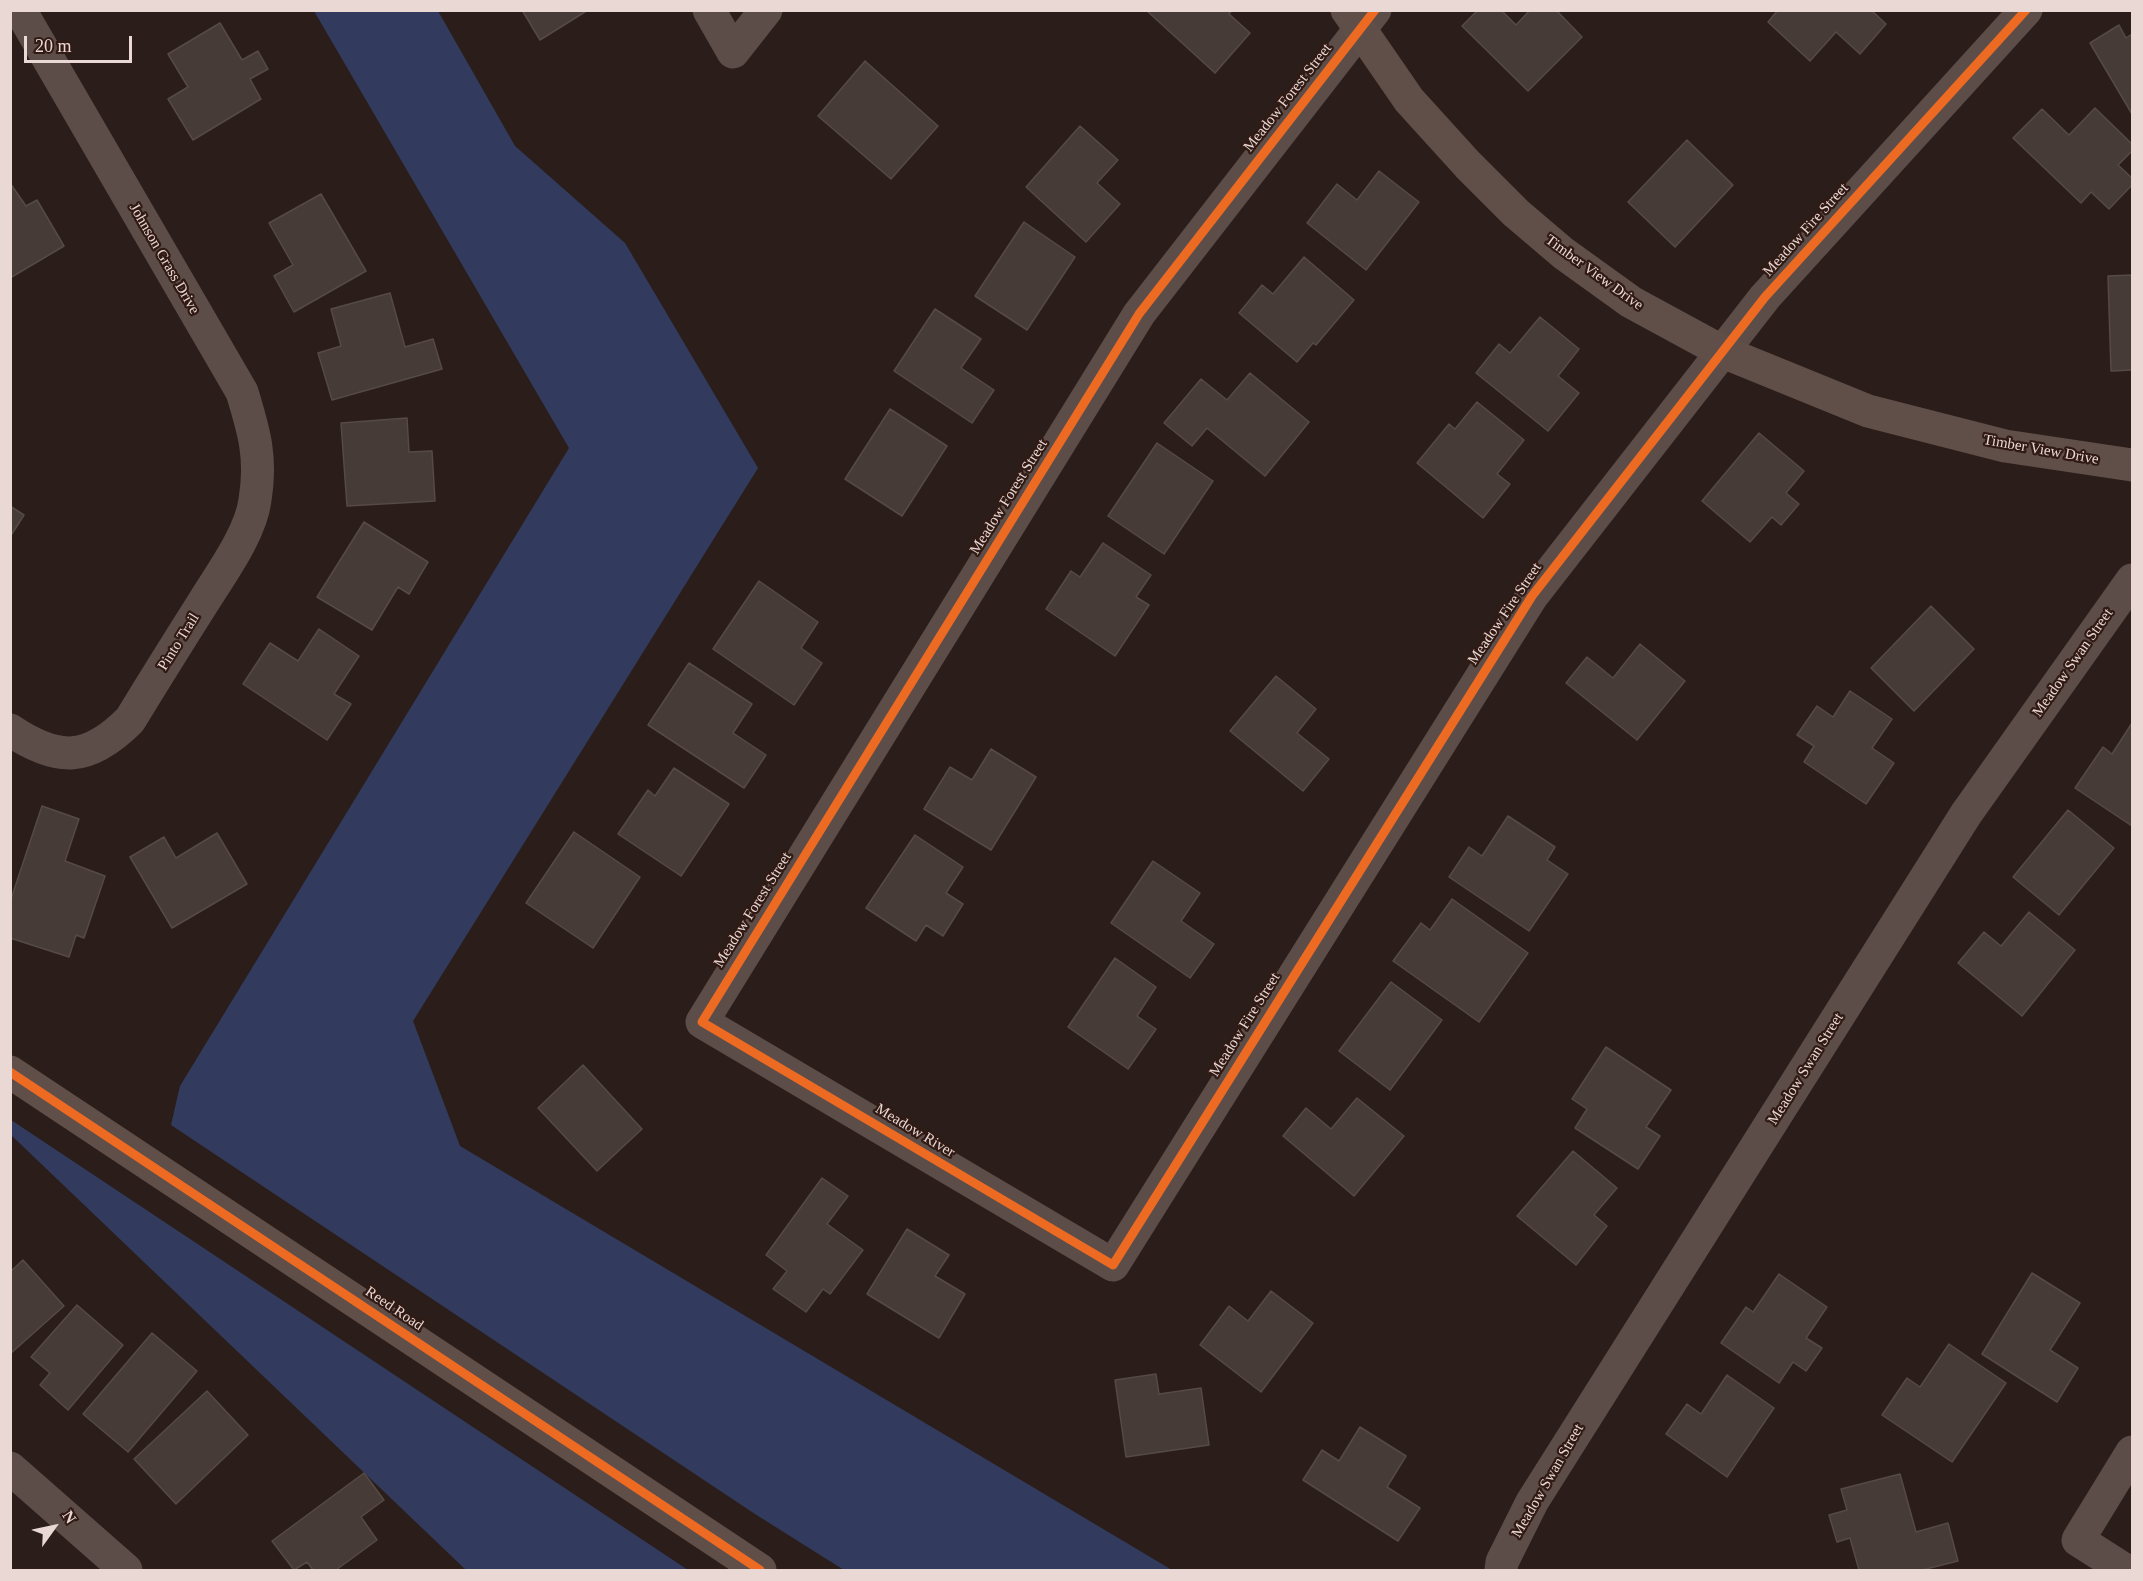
<!DOCTYPE html>
<style>
body{margin:0}
#map{position:relative;width:2143px;height:1581px;overflow:hidden;background:#2b1e1a;font-family:Georgia,serif}
canvas{display:block}
.frame{position:absolute;inset:0;border:12px solid #e9d8d4;pointer-events:none}
.north{position:absolute;left:24px;top:1497px;width:60px;height:60px;-webkit-text-stroke:4px #311a14;paint-order:stroke;rotate:57deg;font-size:16px;font-weight:700;line-height:24px;text-align:center;color:#e9d8d4}
.north::after{content:'';display:block;margin:auto;width:21px;height:27px;background:#e9d8d4;clip-path:polygon(50% 0,100% 100%,50% 72%,0 100%)}
.scale{position:absolute;left:24px;top:36px;width:108px;height:27px;box-sizing:border-box;border:3px solid #e9d8d4;border-top:0;padding-left:8px;font-size:18px;line-height:21px;white-space:nowrap;color:#e9d8d4;-webkit-text-stroke:4px #311a14;paint-order:stroke}
</style>
<div id="map">
<canvas width="2143" height="1581"></canvas>
<div class="frame"></div>
<div class="north">N</div>
<div class="scale">20 m</div>
</div>
<script>
const ctx = document.querySelector('canvas').getContext('2d');
ctx.lineJoin = 'round';
function paint(path, color) { ctx.fillStyle = color; ctx.fill(path, 'evenodd'); }
function stroke(path, color, width, dash) { ctx.strokeStyle = color; ctx.lineWidth = width; ctx.lineCap = dash ? 'butt' : 'round'; ctx.setLineDash(dash || []); ctx.stroke(path); }
function drawText(font, color, halo, rows, align = 'center') {
  ctx.font = font + ' Georgia,serif'; ctx.lineWidth = 4.5; ctx.setLineDash([]); ctx.textBaseline = 'middle'; ctx.strokeStyle = halo; ctx.fillStyle = color; for (const [text, x, y, turn = 0] of rows) {
    ctx.save(); ctx.translate(x, y); ctx.rotate((+turn || 0) * Math.PI / 180); ctx.textAlign = isNaN(turn) ? turn : align; if (halo) ctx.strokeText(text, 0, 0); ctx.fillText(text, 0, 0); ctx.restore();
  }
}
paint(new Path2D(`
 M314,11H438L515,146L625,243L758,468L413,1021L460,1146L1172,1570H844L755,1514L171,1125L180,1086L569,448Z
 M10,1120H11L688,1570H466L11,1135Z`), '#323b5e');
const building = new Path2D(`
 M522,10H588L540,40Z
 M1146,10H1232L1229,14L1250,33L1215,73Z
 M1478,10H1501L1516,25L1530,10H1556L1582,37L1528,91L1462,26Z
 M1778,10H1871L1886,24L1860,54L1836,32L1810,61L1768,22Z
 M220,23L242,60L258,51L268,69L250,79L261,99L193,140L168,99L188,87L168,54Z
 M2119,25L2126,38L2132,34V114L2090,43Z
 M865,61L938,126L891,179L818,116Z
 M2095,108L2132,144V151L2118,165L2132,178V185L2109,209L2091,192L2081,203L2013,138L2042,109L2069,135Z
 M1080,126L1118,160L1097,183L1120,204L1086,242L1026,187Z
 M1687,140L1733,185L1675,247L1628,202Z
 M1379,171L1419,202L1366,270L1307,223L1337,184L1357,200Z
 M10,183L26,206L37,200L64,246L10,278Z
 M321,194L366,271L294,312L274,276L293,265L269,223Z
 M1024,222L1075,257L1027,330L975,296Z
 M1304,257L1354,300L1316,345L1313,343L1297,362L1239,313L1262,285L1273,294Z
 M2132,275V370L2111,371L2108,276Z
 M390,293L405,347L433,339L442,369L332,400L318,353L341,346L331,309Z
 M935,309L981,339L961,368L994,390L972,423L894,371Z
 M1540,317L1579,349L1558,376L1579,393L1548,431L1476,373L1499,344L1510,353Z
 M1250,373L1309,422L1265,476L1207,428L1192,446L1164,423L1201,379L1227,400Z
 M1477,402L1524,440L1497,474L1510,484L1483,518L1417,463L1449,424L1455,429Z
 M890,409L947,446L902,516L845,479Z
 M407,418L409,452L432,451L435,501L347,506L341,423Z
 M1759,433L1804,471L1786,493L1799,504L1781,525L1772,517L1750,542L1702,501Z
 M1157,443L1213,481L1164,554L1108,516Z
 M10,506L24,515L10,537Z
 M364,522L428,562L409,594L398,587L372,630L317,597Z
 M1103,543L1151,575L1136,597L1149,605L1115,656L1046,609L1071,571L1080,577Z
 M759,581L818,622L801,648L822,663L794,705L713,649Z
 M1931,606L1974,649L1914,711L1871,668Z
 M319,629L359,656L334,694L351,704L327,740L243,684L270,643L298,661Z
 M1640,644L1685,681L1637,740L1566,683L1587,657L1613,678Z
 M689,663L752,704L733,733L766,755L744,788L648,725Z
 M1276,676L1316,709L1297,733L1329,759L1303,791L1230,731Z
 M1850,691L1892,719L1872,748L1894,763L1866,804L1804,762L1814,746L1797,735L1817,706L1833,717Z
 M2132,723V826L2075,788L2103,747L2112,754Z
 M991,749L1036,777L991,850L924,809L950,767L972,780Z
 M674,768L729,804L681,876L618,834L648,790L655,796Z
 M42,806L79,819L65,861L105,876L84,938L76,935L69,957L10,938V902Z
 M2068,810L2114,848L2059,915L2013,877Z
 M1508,816L1555,847L1547,860L1568,874L1529,931L1449,877L1469,847L1482,856Z
 M574,832L640,877L593,948L526,903Z
 M217,833L247,884L172,928L130,857L164,837L176,858Z
 M915,835L963,867L946,893L963,904L943,936L926,925L916,941L866,908Z
 M1153,861L1200,893L1181,921L1214,944L1190,978L1111,923Z
 M1452,899L1528,953L1479,1022L1393,961L1421,923L1430,930Z
 M2029,912L2075,950L2022,1016L1958,963L1984,932L2001,946Z
 M1115,958L1156,987L1137,1016L1156,1029L1128,1069L1068,1027Z
 M1391,982L1442,1020L1390,1090L1339,1051Z
 M1606,1047L1671,1090L1646,1127L1660,1136L1638,1169L1575,1128L1587,1109L1572,1099Z
 M583,1065L642,1129L597,1171L538,1108Z
 M1357,1098L1404,1136L1354,1196L1283,1136L1306,1108L1331,1129Z
 M1573,1151L1617,1188L1594,1215L1607,1226L1576,1265L1517,1216Z
 M822,1178L848,1196L827,1224L863,1250L830,1294L823,1289L806,1312L773,1289L787,1271L766,1255Z
 M907,1229L949,1255L935,1276L965,1294L939,1338L867,1294Z
 M23,1260L64,1306L10,1354V1272Z
 M2032,1273L2080,1303L2050,1350L2078,1368L2057,1402L1982,1354Z
 M1779,1274L1827,1307L1806,1338L1822,1348L1806,1371L1793,1362L1779,1383L1721,1343L1746,1307L1753,1312Z
 M1271,1291L1313,1323L1261,1392L1200,1345L1229,1306L1248,1321Z
 M77,1305L123,1345L68,1410L40,1385L50,1373L31,1357Z
 M152,1333L197,1371L128,1452L83,1414Z
 M1949,1344L2006,1383L1952,1462L1882,1415L1907,1378L1920,1387Z
 M1156,1374L1159,1394L1201,1388L1209,1445L1126,1457L1115,1380Z
 M1727,1375L1774,1408L1727,1477L1666,1434L1687,1404L1701,1414Z
 M207,1391L248,1435L176,1504L134,1459Z
 M1360,1427L1406,1456L1387,1487L1420,1508L1398,1541L1303,1480L1322,1450L1339,1461Z
 M364,1473L384,1500L361,1517L377,1540L336,1570H313L307,1562L294,1570L272,1541Z
 M1900,1474L1916,1532L1948,1523L1958,1561L1922,1570H1859L1850,1538L1837,1542L1829,1515L1847,1510L1841,1489Z`);
paint(building, '#463b37');
stroke(building, '#564a46', 1.5);
stroke(new Path2D(`
 M709,10L733,52L766,10
 M1375,10L1139,314L702,1022L1113,1265L1532,596L1765,297L2026,10
 M10,730C59,763 89,761 130,720C155,679 180,639 206,598C223,571 251,532 255,500C262,458 254,431 242,392L20,10
 M10,1468L126,1570
 M1501,1570L1502,1562L1532,1502L1966,814L2132,580
 M2125,1570L2078,1540L2132,1452`), '#5c4d49', 33);
stroke(new Path2D(`
 M1347,10L1409,100L1468,165L1516,213L1563,253L1631,302L1723,352L1868,411L2005,446L2132,465
 M10,1072L760,1570`), '#604e49', 33);
stroke(new Path2D(`
 M1375,10L1139,314L702,1022L1113,1265L1532,596L1765,297L2026,10
 M10,1072L760,1570`), '#ed6a23', 9);
drawText('15px', '#e9d8d4', '#311a14', [
 ["Meadow Forest Street",1288,98,-52],
 ["Meadow Fire Street",1806,230,-48],
 ["Johnson Grass Drive",164,259,60],
 ["Timber View Drive",1594,273,36],
 ["Timber View Drive",2041,450,10],
 ["Meadow Forest Street",1009,497,-58],
 ["Meadow Fire Street",1505,614,-56],
 ["Pinto Trail",179,642,-58],
 ["Meadow Swan Street",2073,663,-55],
 ["Meadow Forest Street",753,910,-58],
 ["Meadow Fire Street",1245,1025,-58],
 ["Meadow Swan Street",1806,1069,-58],
 ["Meadow River",915,1131,31],
 ["Reed Road",394,1309,34],
 ["Meadow Swan Street",1548,1481,-60]
]);
</script>
